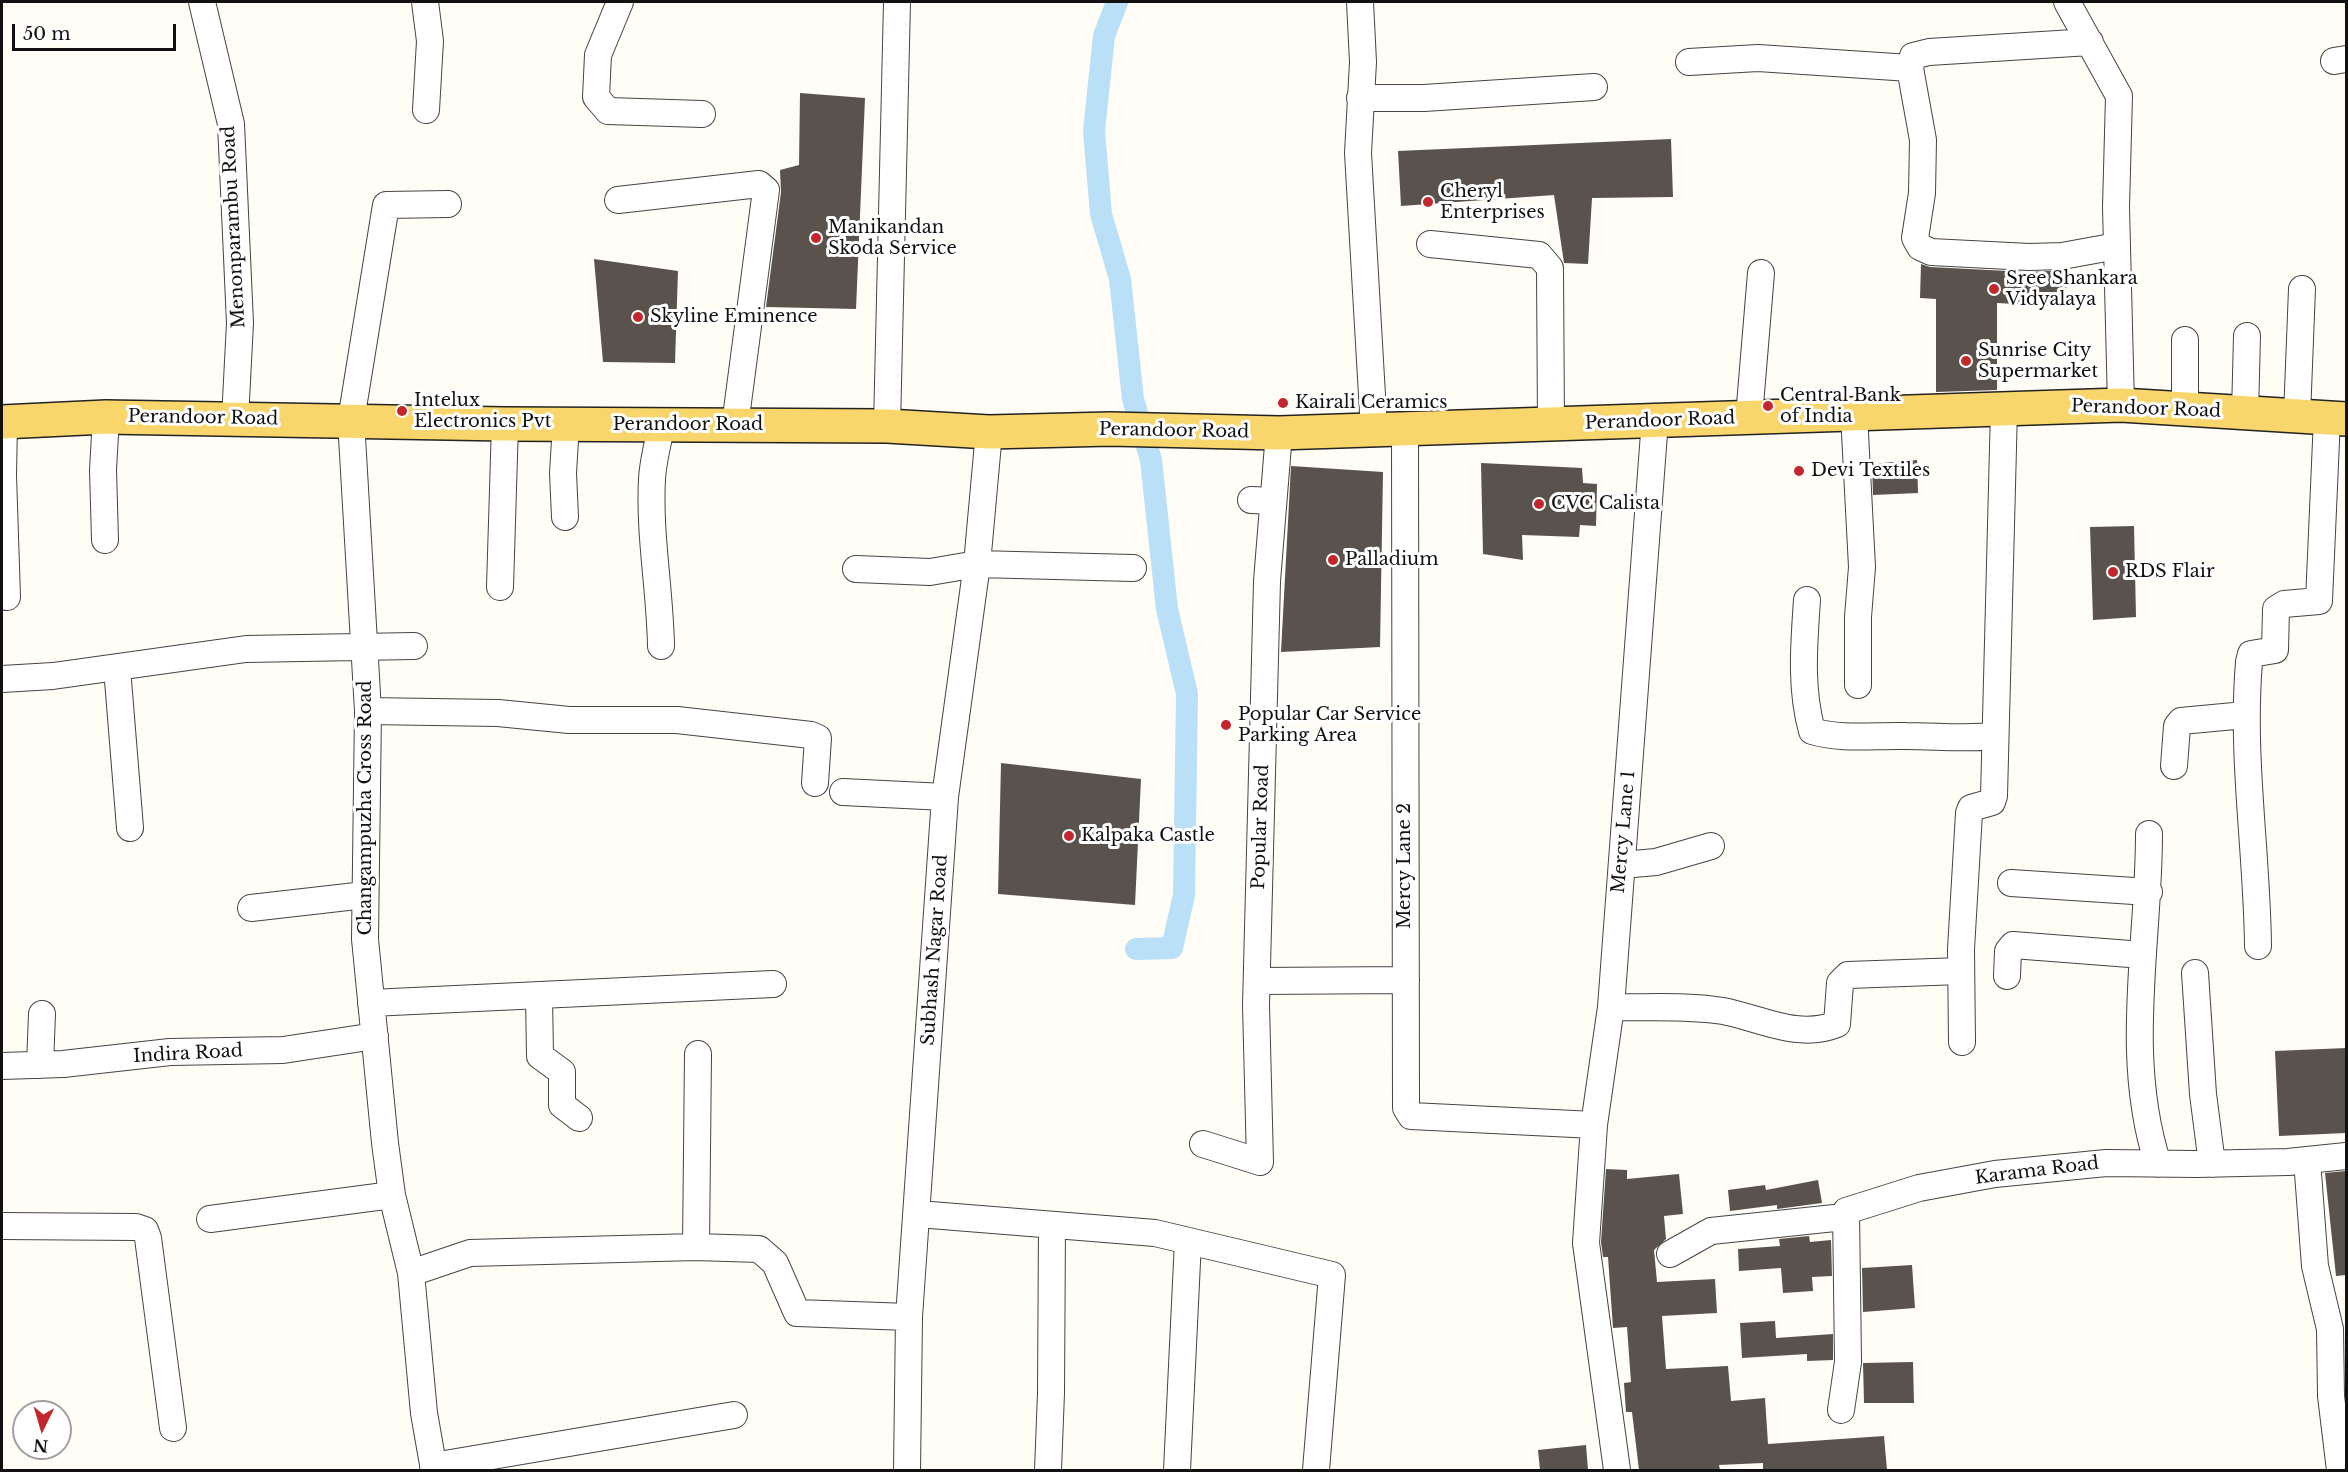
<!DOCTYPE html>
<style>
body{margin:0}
#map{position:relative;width:2348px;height:1472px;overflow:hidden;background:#fffdf5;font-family:"Libre Baskerville",serif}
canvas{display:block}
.frame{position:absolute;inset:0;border:3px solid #111;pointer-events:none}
.north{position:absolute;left:12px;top:1400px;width:60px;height:60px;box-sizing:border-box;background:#fff;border:2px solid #a0a0a0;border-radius:50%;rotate:185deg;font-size:16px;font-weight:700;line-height:24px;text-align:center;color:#111}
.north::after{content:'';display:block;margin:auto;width:21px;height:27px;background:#c4262e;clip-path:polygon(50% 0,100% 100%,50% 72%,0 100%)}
.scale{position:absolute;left:12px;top:24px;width:164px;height:27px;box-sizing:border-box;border:3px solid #111;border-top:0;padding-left:8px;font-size:18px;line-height:21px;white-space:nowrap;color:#111;-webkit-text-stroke:4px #fff;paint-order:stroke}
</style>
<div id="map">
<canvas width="2348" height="1472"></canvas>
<div class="frame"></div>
<div class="north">N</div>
<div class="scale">50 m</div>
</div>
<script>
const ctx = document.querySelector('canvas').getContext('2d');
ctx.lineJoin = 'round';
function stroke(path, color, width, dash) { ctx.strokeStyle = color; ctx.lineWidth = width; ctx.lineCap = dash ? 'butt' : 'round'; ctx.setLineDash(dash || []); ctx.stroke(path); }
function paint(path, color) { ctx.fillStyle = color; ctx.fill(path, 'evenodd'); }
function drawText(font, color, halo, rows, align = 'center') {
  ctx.font = font + ' "Libre Baskerville",serif'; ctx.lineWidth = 6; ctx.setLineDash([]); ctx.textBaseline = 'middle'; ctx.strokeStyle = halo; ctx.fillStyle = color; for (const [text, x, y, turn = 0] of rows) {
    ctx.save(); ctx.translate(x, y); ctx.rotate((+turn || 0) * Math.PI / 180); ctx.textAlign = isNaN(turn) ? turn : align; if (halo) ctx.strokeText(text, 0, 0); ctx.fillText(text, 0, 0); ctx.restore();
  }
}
stroke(new Path2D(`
 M1117,2L1104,36L1094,131L1101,214L1120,279L1133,399L1151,460L1167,609L1187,694L1184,895L1172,948L1136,949`), '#b9e0f7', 22);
paint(new Path2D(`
 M800,93L865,98L856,309L766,307L781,192L780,170L799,165Z
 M1671,139L1673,197L1592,198L1588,264L1564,263L1554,195L1401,206L1398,151Z
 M594,259L678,271L675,363L603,362Z
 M1921,264L1930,267L2028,272L2068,270L2065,300L2054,299L2052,306L1997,303V390L1936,392V299L1920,298Z
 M1917,460L1918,493L1873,495L1872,464Z
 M1481,463L1582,468L1583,483L1597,484L1596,526L1580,525L1579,537L1522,535L1523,560L1483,554Z
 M1291,466L1383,472L1380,647L1281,652Z
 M2134,526L2136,617L2093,620L2090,527Z
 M1001,763L1141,779L1135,905L998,894Z
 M2346,1048V1133L2279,1136L2275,1051Z
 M1606,1169L1627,1170V1179L1679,1174L1683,1214L1664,1216L1666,1239L1654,1250L1657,1282L1715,1279L1717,1313L1662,1316L1666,1369L1728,1366L1731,1401L1765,1398L1768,1444L1884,1436L1887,1470H1763V1463L1719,1465L1720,1470H1639L1632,1412H1626L1624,1383L1631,1382L1627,1327L1613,1328L1608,1257H1603L1601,1242Z
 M2346,1171V1275L2336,1276L2325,1173Z
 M1818,1180L1822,1203L1777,1209V1205L1730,1211L1728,1190L1765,1185L1766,1190Z
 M1809,1236L1810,1242L1831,1240L1832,1276L1812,1277L1813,1291L1783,1293L1781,1268L1739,1271L1738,1249L1780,1246L1779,1239Z
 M1912,1265L1915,1308L1863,1312L1862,1268Z
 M1775,1321L1776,1338L1833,1334V1360L1807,1361V1354L1742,1358L1740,1323Z
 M1913,1362L1914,1403H1864L1863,1363Z
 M1586,1445L1588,1470H1540L1538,1450Z`), '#5a524d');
const minor = new Path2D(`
 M202,2L231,124L240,323L235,419
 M425,2L430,41L426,110
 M620,2L598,55L596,97L608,111L702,114
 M1360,2L1363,62L1358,153L1374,430
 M2067,2L2119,96L2116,207L2121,405
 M2090,42L1929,52L1913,56L1910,68L1923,140L1922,193L1915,238L1920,247L1931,252L2029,257L2062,256L2117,246
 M2334,61L2346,59
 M1689,62L1758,58L1910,68
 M1360,98H1424L1594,87
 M618,200L759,184L766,190L735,425
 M1430,244L1539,255L1550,268L1551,425
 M2185,340V409
 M2245,413L2247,336
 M1854,414L1862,567L1858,617V685
 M2297,416L2302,289
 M1749,417L1761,273
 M4,422L3,475L7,597
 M887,426L897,2
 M1405,430L1406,1108L1411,1116L1594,1125
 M1251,500L1273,501
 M565,517L563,473L566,424
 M105,540L103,470L106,417
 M856,569L930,572L977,564L1133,568
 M500,587L505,424
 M1807,600C1804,644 1800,688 1812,731C1841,740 1876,735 1906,736C1936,736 1965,739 1995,736
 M661,646C660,590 649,535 652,479C653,461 658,442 662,424
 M117,668L130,828
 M2,679L53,676L246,649L414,646
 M368,711L498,713L569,720H677L811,735L818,738L815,783
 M2174,766L2177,726L2181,721L2245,715
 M843,792L945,797
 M2149,834C2149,944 2123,1056 2158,1164
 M1622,865L1656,862L1711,846
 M2011,883L2149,892
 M251,908L365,895
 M2258,946C2257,851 2241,758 2249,662L2251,654L2275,650L2276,609L2284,604L2319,601L2327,418
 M2195,973L2203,1094L2212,1164
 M2007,976L2008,951L2013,945L2143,955
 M1257,981L1406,980
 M539,996L540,1056L562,1072V1105L579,1118
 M371,1003L773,984
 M1611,1007C1647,1008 1687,1005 1723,1011C1760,1018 1798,1040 1837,1024L1840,983L1848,975L1961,971
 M1962,1042L1961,949L1969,813L1971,808L1992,802L1994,796L2004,409
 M40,1065L42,1014
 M2,1066L63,1064L170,1052L283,1050L375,1036
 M1203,1144L1260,1162L1256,1005L1267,581L1279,433
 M2307,1160L2315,1266L2330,1329L2331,1396L2340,1470
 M918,1214L1155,1233L1332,1275L1316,1470
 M210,1219L392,1195
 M2,1226L136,1227L145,1230L148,1238L173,1428
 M696,1247L698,1054
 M1670,1254L1711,1231L1844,1217
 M411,1273L470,1253L696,1247L759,1249L775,1263L797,1313L909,1317
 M1841,1410L1848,1362L1846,1211L1919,1188L1995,1174L2106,1163L2196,1164L2288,1162L2346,1156
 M433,1466L734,1415
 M434,1470L424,1413L411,1273L392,1195L385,1143L365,939L368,711L351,420L386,205L448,204
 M907,1470L909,1317L945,797L977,564L989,432
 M1048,1470L1051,1393L1052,1226
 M1177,1470L1188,1241
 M1617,1470L1586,1243L1594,1125L1611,1007L1655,420`);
const major = new Path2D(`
 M2,422L106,417L505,424L887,426L989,432L1110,429L1279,433L2121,405L2346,419`);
stroke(minor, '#444', 28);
stroke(major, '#222', 36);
stroke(minor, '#fff', 26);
stroke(major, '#f9d66b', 33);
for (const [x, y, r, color] of [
 [1428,202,6,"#c4262e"],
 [816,238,6,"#c4262e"],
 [1994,289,6,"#c4262e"],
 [638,317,6,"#c4262e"],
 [1966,361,6,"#c4262e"],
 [1283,403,6,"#c4262e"],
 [1768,406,6,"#c4262e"],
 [402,411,6,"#c4262e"],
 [1799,471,6,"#c4262e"],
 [1539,504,6,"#c4262e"],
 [1333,560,6,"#c4262e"],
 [2113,572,6,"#c4262e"],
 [1226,725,6,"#c4262e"],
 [1069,836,6,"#c4262e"]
]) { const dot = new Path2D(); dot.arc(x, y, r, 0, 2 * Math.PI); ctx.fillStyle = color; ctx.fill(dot); stroke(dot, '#fff', 2); }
drawText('18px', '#111', '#fff', [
 ["Cheryl",1440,192],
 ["Enterprises",1440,213],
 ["Manikandan",828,228],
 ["Skoda Service",828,249],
 ["Sree Shankara",2006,279],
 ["Vidyalaya",2006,300],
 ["Skyline Eminence",650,317],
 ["Sunrise City",1978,351],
 ["Supermarket",1978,372],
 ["Central Bank",1780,396],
 ["of India",1780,417],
 ["Intelux",414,401],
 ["Electronics Pvt",414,422],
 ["Kairali Ceramics",1295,403],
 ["Devi Textiles",1811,471],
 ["CVC Calista",1551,504],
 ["Palladium",1345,560],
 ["RDS Flair",2125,572],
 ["Popular Car Service",1238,715],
 ["Parking Area",1238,736],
 ["Kalpaka Castle",1081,836]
], 'left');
drawText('18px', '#111', '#fff', [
 ["Menonparambu Road",234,227,-93],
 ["Perandoor Road",2146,409,2],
 ["Perandoor Road",203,418,1],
 ["Perandoor Road",1660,421,-2],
 ["Perandoor Road",688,425],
 ["Perandoor Road",1174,431,1],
 ["Changampuzha Cross Road",366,808,-90],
 ["Popular Road",1261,827,-88],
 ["Mercy Lane 1",1624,832,-85],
 ["Mercy Lane 2",1405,866,-90],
 ["Subhash Nagar Road",935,950,-86],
 ["Indira Road",188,1054,-3],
 ["Karama Road",2037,1171,-7]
]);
</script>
